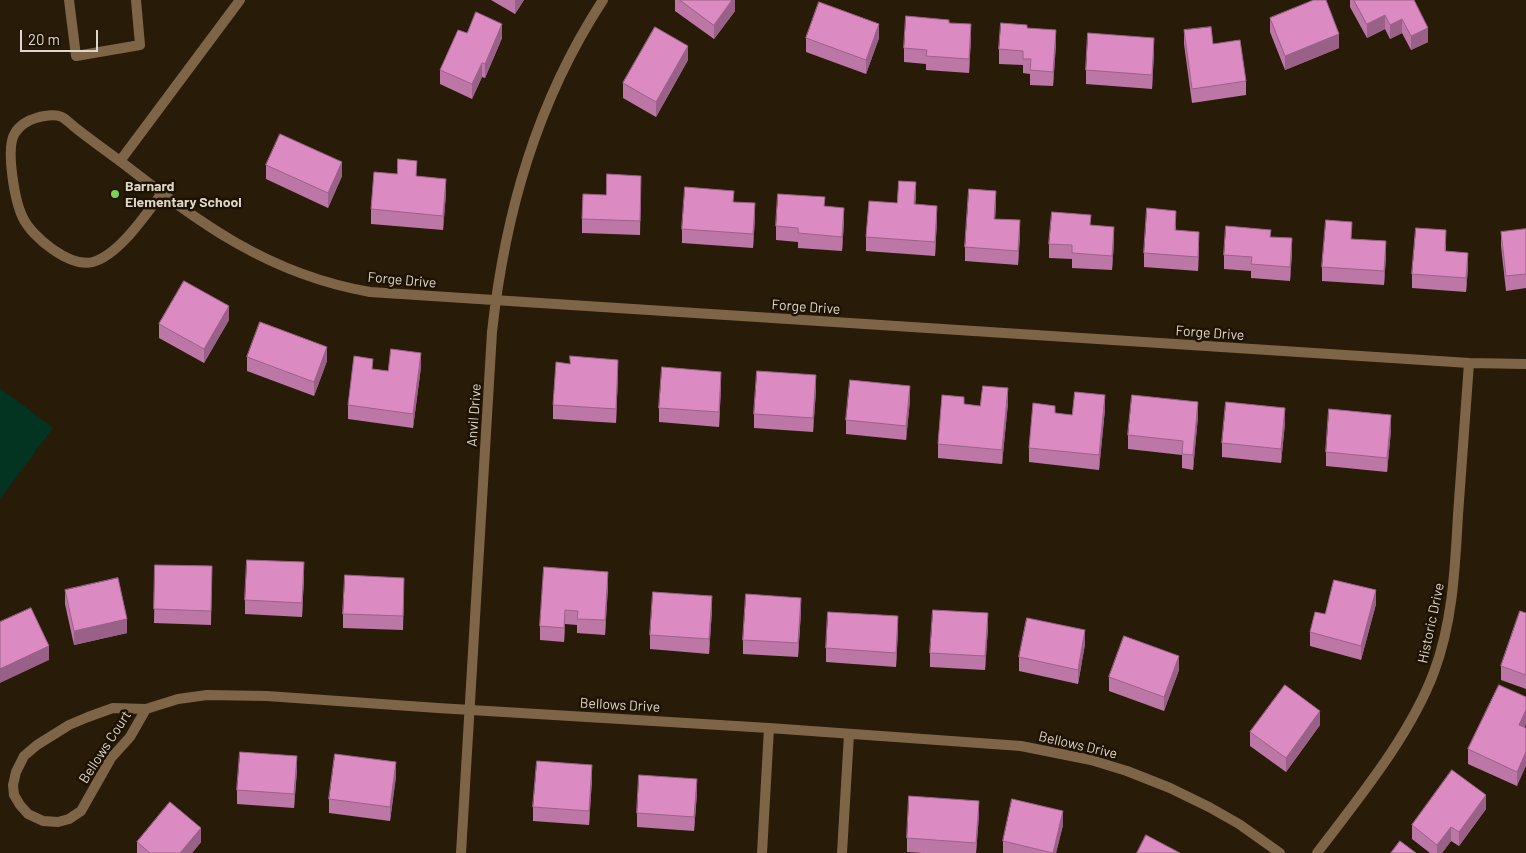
<!DOCTYPE html>
<style>
body{margin:0}
#map{position:relative;width:1526px;height:853px;overflow:hidden;background:#281c09;font-family:Barlow,sans-serif}
canvas{display:block}
.scale{position:absolute;left:20px;top:30px;width:78px;height:22px;box-sizing:border-box;border:2px solid #ded6ca;border-top:0;padding-left:6px;font-size:15px;line-height:18px;white-space:nowrap;color:#ded6ca;-webkit-text-stroke:4px #1e1302;paint-order:stroke}
</style>
<div id="map">
<canvas width="1526" height="853"></canvas>
<div class="scale">20 m</div>
</div>
<script>
const ctx = document.querySelector('canvas').getContext('2d');
ctx.lineJoin = 'round';
function paint(path, color) { ctx.fillStyle = color; ctx.fill(path, 'evenodd'); }
function stroke(path, color, width, dash) { ctx.strokeStyle = color; ctx.lineWidth = width; ctx.lineCap = dash ? 'butt' : 'round'; ctx.setLineDash(dash || []); ctx.stroke(path); }
function drawText(font, color, halo, rows, align = 'center') {
  ctx.font = font + ' Barlow,sans-serif'; ctx.lineWidth = 5; ctx.setLineDash([]); ctx.textBaseline = 'middle'; ctx.strokeStyle = halo; ctx.fillStyle = color; for (const [text, x, y, turn = 0] of rows) {
    ctx.save(); ctx.translate(x, y); ctx.rotate((+turn || 0) * Math.PI / 180); ctx.textAlign = isNaN(turn) ? turn : align; if (halo) ctx.strokeText(text, 0, 0); ctx.fillText(text, 0, 0); ctx.restore();
  }
}
paint(new Path2D(`
 M0,388L53,428L0,499Z`), '#023421');
stroke(new Path2D(`
 M69,0L76,56L140,45L136,0
 M162,193C146,214 119,255 93,262C70,268 32,237 23,218C15,202 5,148 15,133C19,126 28,120 36,118C43,116 55,114 62,117C67,120 73,126 77,129C91,140 105,150 120,161L240,0`), '#7f6547', 10);
stroke(new Path2D(`
 M120,161C200,223 267,274 370,292L1469,363L1526,364
 M146,709L130,737L111,758L81,811L69,819L58,822L43,821L28,814L20,805L14,795L13,785L16,772L24,756L37,745L69,725L88,717L113,708L146,709L178,699L207,695L267,696L438,708L769,728L1021,746L1091,760L1127,771L1170,788L1209,807L1239,824L1280,853
 M461,853L492,332C505,213 537,101 603,0
 M762,853L769,728
 M842,853L849,734
 M1317,853C1358,799 1410,736 1434,672C1453,621 1455,568 1458,515C1462,464 1465,413 1469,363`), '#7f6547', 10);
paint(new Path2D(`
 M491,0H524L515,14Z
 M675,0H735V11L714,39L675,11Z
 M1350,0H1414L1428,42L1411,50L1402,33L1390,39L1385,29L1367,38L1350,7Z
 M1270,18L1339,48L1285,70L1270,32Z
 M949,23L971,38L969,73L926,70V64L904,62V48Z
 M1027,28L1056,44L1053,86L1030,85V74L1023,73V65L999,64V49Z
 M1184,30L1246,81V95L1192,103L1184,44Z
 M467,33L502,38L485,78L482,77L472,99L440,84V70Z
 M806,38H879L866,74L806,52Z
 M1154,52L1152,89L1086,84V70Z
 M688,60L656,117L623,98V83Z
 M266,165L342,176L328,208L266,179Z
 M417,176L446,193L443,230L371,224V209Z
 M641,190L640,235L582,233V219L606,195Z
 M916,196L915,204L937,220L935,256L866,251V237L897,203Z
 M734,202L755,217L753,248L682,243V229Z
 M996,205L995,219L1020,235L1018,265L965,261V247Z
 M825,206L844,222L842,251L798,248V242L776,240V226Z
 M1091,225L1114,241L1112,270L1072,268V259L1049,258V244Z
 M1176,225V230L1199,246L1198,271L1144,267V253Z
 M1526,229V288L1506,291L1501,246V232Z
 M1271,237L1292,252L1290,281L1251,278V271L1224,269V255Z
 M1352,239L1386,256L1384,285L1322,281V267Z
 M1446,244V251L1468,267L1466,292L1412,288V274Z
 M229,320L204,363L159,338V324Z
 M247,357L327,361L314,396L247,371Z
 M570,364L618,374L616,423L553,419V405Z
 M421,367L413,428L348,419V405L373,369L388,371Z
 M721,386L719,427L659,422V408Z
 M816,390L813,432L754,428V414Z
 M910,400L906,440L846,434V420Z
 M1008,403L1002,464L938,458V444L964,404L980,406Z
 M1105,409L1099,470L1029,462V448L1055,413L1072,415Z
 M1198,416L1193,470L1182,468V455L1128,449V435Z
 M1285,423L1281,463L1222,457V443Z
 M1391,430L1387,472L1326,466V452Z
 M155,565L212,566L211,625L154,623Z
 M544,567L608,586L605,635L577,633V625L565,624L564,642L540,640V626Z
 M304,576L302,617L245,614V600Z
 M65,590L127,633L74,645L65,604Z
 M404,592L403,630L343,628V614Z
 M1376,604L1361,660L1310,646V632L1325,614Z
 M712,610L709,654L650,649V635Z
 M801,612L798,657L743,654V640Z
 M1526,613V689L1501,680V666Z
 M988,627L985,670L930,667V653Z
 M898,630L896,667L826,662V648Z
 M1085,644L1078,684L1019,671V657Z
 M1179,670L1164,711L1109,691V677Z
 M1320,725L1286,772L1250,746V732Z
 M1525,728L1517,786L1468,764V749Z
 M297,770L294,808L237,804V790Z
 M396,776L390,821L329,813V799Z
 M592,779L589,825L533,821V807Z
 M697,793L694,831L637,827V813Z
 M1486,809L1459,846L1451,841L1442,853H1430L1412,839V825Z
 M979,815L976,853H922L907,852V838Z
 M1063,825L1056,853H1003V841Z
 M137,842H201L192,853H137Z`), '#bd77a7');
paint(new Path2D(`
 M515,0H524L515,14Z
 M732,0H735V11L714,39V25Z
 M1385,15V29L1367,38V24Z
 M1402,19V33L1390,39V25Z
 M502,24V38L485,78V64Z
 M879,24V38L866,74V60Z
 M971,24V38L969,73V59Z
 M1428,28V42L1411,50V36Z
 M1056,30V44L1053,86V72Z
 M1339,34V48L1285,70V56Z
 M1154,38V52L1152,89V75Z
 M688,46V60L656,117V102Z
 M482,63V77L472,99V84Z
 M342,162V176L328,208V193Z
 M446,179V193L443,230V216Z
 M916,182V196L914,218V204Z
 M996,191V205L994,233V219Z
 M755,203V217L753,248V234Z
 M937,206V220L935,256V242Z
 M844,208V222L842,251V237Z
 M1020,220V235L1018,265V251Z
 M1114,227V241L1112,270V256Z
 M1199,232V246L1198,271V257Z
 M1292,238V252L1290,281V267Z
 M1386,241V256L1384,285V271Z
 M1468,253V267L1466,292V278Z
 M229,306V320L204,363V349Z
 M327,347V361L314,396V382Z
 M421,353V367L413,428V414Z
 M618,360V374L616,423V409Z
 M721,372V386L719,427V412Z
 M816,375V390L813,432V418Z
 M910,386V400L906,440V426Z
 M1008,388V403L1002,464V450Z
 M1105,395V409L1099,470V455Z
 M1198,402V416L1193,470V455Z
 M1285,408V423L1281,463V449Z
 M1391,415V430L1387,472V458Z
 M304,562V576L302,617V603Z
 M608,572V586L605,635V620Z
 M1376,590V604L1361,660V646Z
 M712,596V610L709,654V639Z
 M801,598V612L798,657V643Z
 M565,610V624L564,642V628Z
 M988,613V627L985,670V656Z
 M898,616V630L896,667V653Z
 M127,619V633L74,645V631Z
 M1085,630V644L1078,684V670Z
 M49,646V660L0,683V669Z
 M1179,656V670L1164,711V697Z
 M1526,710V725L1519,739V725Z
 M1320,711V725L1286,772V758Z
 M1526,752V766L1517,786V772Z
 M297,756V770L294,808V794Z
 M396,762V776L390,821V807Z
 M592,765V779L589,825V811Z
 M697,779V793L694,831V817Z
 M1486,795V809L1459,846V832Z
 M979,801V815L976,853V843Z
 M1063,811V825L1056,853H1053Z
 M1451,827V841L1442,853H1437V845Z
 M201,828V842L192,853H180Z`), '#9a6188');
const building = new Path2D(`
 M680,0H732L714,25Z
 M1314,0H1326L1339,34L1285,56L1270,18Z
 M1354,0H1414L1428,28L1411,36L1402,19L1390,25L1385,15L1367,24Z
 M819,2L879,24L866,60L806,38Z
 M476,12L502,24L485,64L482,63L472,84L440,70L458,30L467,33Z
 M906,16L949,20V23L971,24L969,59L926,56L927,50L904,48Z
 M1001,23L1027,25V28L1056,30L1053,72L1030,70L1031,59H1023V51L999,49Z
 M655,27L688,46L656,102L623,83Z
 M1211,27L1213,44L1240,40L1246,81L1192,89L1184,30Z
 M1088,33L1154,38L1152,75L1086,70Z
 M280,134L342,162L328,193L266,165Z
 M398,159L417,161L416,176L446,179L443,216L371,209L374,172L397,174Z
 M607,174L641,176L640,221L582,219L583,194L606,195Z
 M899,181L916,182L914,204L937,206L935,242L866,237L869,201L897,203Z
 M685,187L734,191L733,202L755,203L753,234L682,229Z
 M969,189L996,191L994,219L1020,220L1018,251L965,247Z
 M778,194L825,197L824,206L844,208L842,237L798,233V228L776,226Z
 M1147,208L1176,211L1175,230L1199,232L1198,257L1144,253Z
 M1052,212L1091,215L1090,225L1114,227L1112,256L1072,253V245L1049,244Z
 M1326,220L1352,222L1351,239L1386,241L1384,271L1322,267Z
 M1226,226L1271,230L1270,237L1292,238L1290,267L1251,264L1252,257L1224,255Z
 M1416,228L1446,230L1445,251L1468,253L1466,278L1412,274Z
 M1526,229V274L1506,276L1501,232Z
 M184,281L229,306L204,349L159,324Z
 M260,322L327,347L314,382L247,357Z
 M391,349L421,353L413,414L348,405L354,356L373,359L372,369L388,371Z
 M570,356L618,360L616,409L553,405L556,362L570,364Z
 M662,367L721,372L719,412L659,408Z
 M757,371L816,375L813,418L754,414Z
 M850,380L910,386L906,426L846,420Z
 M983,386L1008,388L1002,450L938,444L942,395L964,397V404L980,406Z
 M1075,392L1105,395L1099,455L1029,448L1033,403L1055,406V413L1072,415Z
 M1132,395L1198,402L1193,455L1182,454L1183,441L1128,435Z
 M1226,402L1285,408L1281,449L1222,443Z
 M1329,409L1391,415L1387,458L1326,452Z
 M247,560L304,562L302,603L245,600Z
 M155,565L212,566L211,611L154,609Z
 M544,567L608,572L605,620L577,619L578,611L565,610L564,628L540,626Z
 M345,575L404,578L403,616L343,614Z
 M118,578L127,619L74,631L65,590Z
 M1334,580L1376,590L1361,646L1310,632L1315,612L1325,614Z
 M653,592L712,596L709,639L650,635Z
 M746,594L801,598L798,643L743,640Z
 M31,608L49,646L0,669V622Z
 M933,610L988,613L985,656L930,653Z
 M1520,611L1526,613V675L1501,666Z
 M828,612L898,616L896,653L826,648Z
 M1027,618L1085,630L1078,670L1019,657Z
 M1124,636L1179,656L1164,697L1109,677Z
 M1285,685L1320,711L1286,758L1250,732Z
 M1499,685L1526,697V710L1519,725L1526,728V752L1517,772L1468,749Z
 M240,752L297,756L294,794L237,790Z
 M335,754L396,762L390,807L329,799Z
 M537,761L592,765L589,811L533,807Z
 M1452,770L1486,795L1459,832L1451,827L1437,845L1412,825Z
 M639,775L697,779L694,817L637,813Z
 M909,796L979,801L976,843L907,838Z
 M1012,799L1063,811L1053,853L1003,841Z
 M170,802L201,828L180,853H150L137,842Z
 M1146,835L1180,853H1137Z
 M1400,841L1416,853H1391Z`);
paint(building, '#dc8ac2');
stroke(building, '#9a6188', 1);
for (const [x, y, r, color] of [
 [115,194,5,"#7ed053"]
]) { const dot = new Path2D(); dot.arc(x, y, r, 0, 2 * Math.PI); ctx.fillStyle = color; ctx.fill(dot); stroke(dot, '#1e1302', 2); }
drawText('bold 14px', '#ded6ca', '#1e1302', [
 ["Barnard",125,186],
 ["Elementary School",125,202]
], 'left');
drawText('14px', '#ded6ca', '#1e1302', [
 ["Forge Drive",402,280,5],
 ["Forge Drive",806,307,4],
 ["Forge Drive",1210,333,4],
 ["Anvil Drive",474,415,-86],
 ["Historic Drive",1431,623,-78],
 ["Bellows Drive",620,705,3],
 ["Bellows Drive",1078,745,13],
 ["Bellows Court",105,747,-57]
]);
</script>
